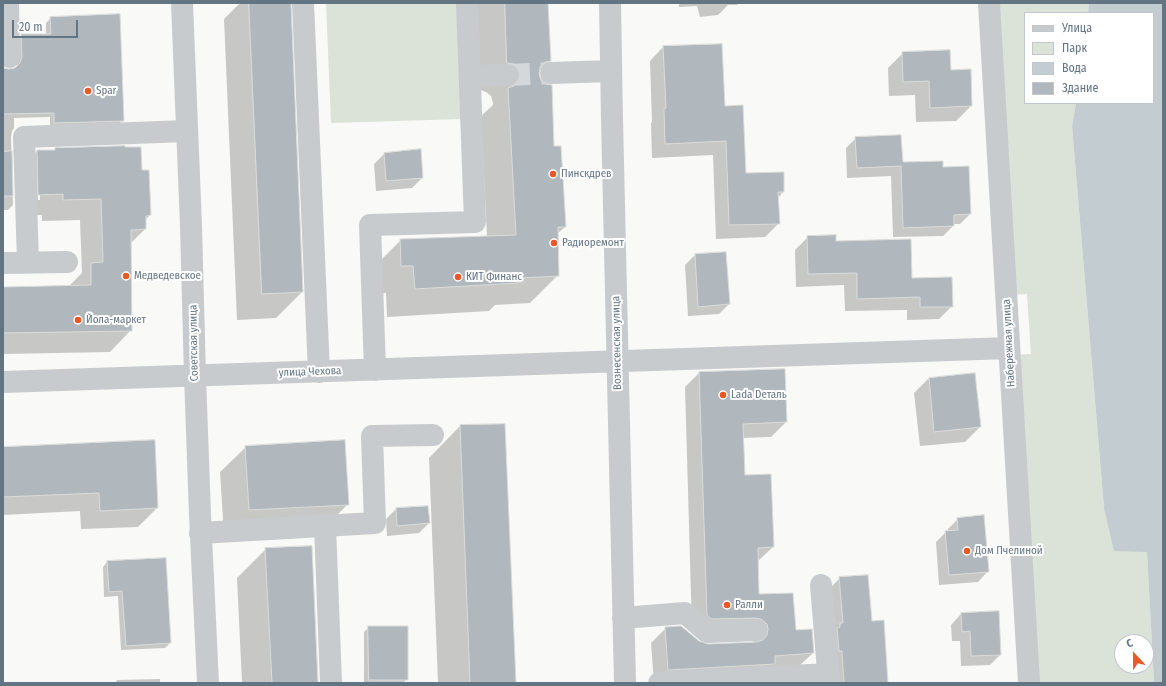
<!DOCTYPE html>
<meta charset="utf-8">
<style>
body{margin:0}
#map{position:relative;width:1166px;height:686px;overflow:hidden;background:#f9f9f7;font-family:"Fira Sans Condensed",sans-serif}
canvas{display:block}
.frame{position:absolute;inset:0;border:4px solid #637483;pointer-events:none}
.legend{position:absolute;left:1024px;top:12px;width:130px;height:92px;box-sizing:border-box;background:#fff;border:1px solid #c1c7cd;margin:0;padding:5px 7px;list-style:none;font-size:12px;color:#637483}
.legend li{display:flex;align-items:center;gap:8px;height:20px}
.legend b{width:20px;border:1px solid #c1c7cd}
.north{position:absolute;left:1114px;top:634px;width:40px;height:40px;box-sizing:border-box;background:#fff;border:1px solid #c1c7cd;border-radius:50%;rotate:338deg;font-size:11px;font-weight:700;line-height:16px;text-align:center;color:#637483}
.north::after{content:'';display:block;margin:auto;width:14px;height:18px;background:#eb5825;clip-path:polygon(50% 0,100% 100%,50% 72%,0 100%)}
.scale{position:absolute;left:12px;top:20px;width:66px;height:18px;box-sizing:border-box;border:2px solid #637483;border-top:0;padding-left:5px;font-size:12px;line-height:14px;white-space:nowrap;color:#637483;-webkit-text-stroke:3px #fff;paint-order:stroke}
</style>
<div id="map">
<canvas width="1166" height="686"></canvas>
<div class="frame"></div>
<ul class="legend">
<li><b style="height:5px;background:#c7cbce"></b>Улица</li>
<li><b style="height:11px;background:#dbe2d8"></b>Парк</li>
<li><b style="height:11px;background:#c2ccd1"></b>Вода</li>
<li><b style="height:11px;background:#b0b8be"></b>Здание</li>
</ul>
<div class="north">С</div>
<div class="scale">20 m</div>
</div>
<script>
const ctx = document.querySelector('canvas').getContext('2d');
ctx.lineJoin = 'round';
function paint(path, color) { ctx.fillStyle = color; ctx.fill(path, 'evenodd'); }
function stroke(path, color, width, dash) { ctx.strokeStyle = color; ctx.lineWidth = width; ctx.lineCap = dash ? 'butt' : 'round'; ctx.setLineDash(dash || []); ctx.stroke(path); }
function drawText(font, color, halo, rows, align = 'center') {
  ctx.font = font + ' "Fira Sans Condensed",sans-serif'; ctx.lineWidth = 4; ctx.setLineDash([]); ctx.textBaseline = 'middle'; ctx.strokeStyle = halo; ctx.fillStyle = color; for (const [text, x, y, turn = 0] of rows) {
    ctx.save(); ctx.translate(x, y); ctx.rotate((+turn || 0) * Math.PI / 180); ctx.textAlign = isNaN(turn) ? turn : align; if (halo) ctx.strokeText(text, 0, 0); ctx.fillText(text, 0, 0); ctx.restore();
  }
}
paint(new Path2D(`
 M326,3H459L462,119L331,123Z
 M994,3H1089L1088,13H1025V103H1076L1072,126L1104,508L1147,551L1154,683H1035L1014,355L1031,354L1027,294L1009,295ZM1122,642H1146V666H1122Z`), '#dbe2d8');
paint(new Path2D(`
 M1089,3H1163V683H1154L1147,552L1114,551L1104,508L1072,126L1076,103H1153V13H1088Z`), '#c2ccd1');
paint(new Path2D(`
 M240,3H290L302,292L276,318L237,320L224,19Z
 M476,3H547L549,60L538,72L553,147L565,227L557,234L558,275L530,303L495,305L489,311L387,317L386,293H374L373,268L401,240L487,237L481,116L493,105V103L491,96L486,92L480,90Z
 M679,3H739L737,5H728L718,15L700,17L697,6L679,7Z
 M51,18L123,120L118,125L50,128V117L14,118V128L12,131L11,137L13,205L8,210H3V69L10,70L16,69L17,62V40L22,35H46V23Z
 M663,47L724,107L745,174L783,192L778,198L779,223L765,237L716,239L713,155L652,158L651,123L652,122L650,61Z
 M903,53L950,71L971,106L956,121L916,122L915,95L889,96L888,68Z
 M856,138L902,164L970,214L960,224H953V226L943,236L893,237L891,176L847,178L846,148Z
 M420,150L422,178L412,188L376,191L374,164L384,154Z
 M37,151L141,171L150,215L145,220V229L130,244L131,330L110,352L3,354V288L70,287V285L82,273L80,220L42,221V215H17L16,173ZM37,169H39L40,200H38Z
 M808,237L835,242L911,279L952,306L939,319L907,320V310L845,311L844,285L796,287L795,250Z
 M725,253L729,304L719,314L688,316L685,265L695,255Z
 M699,373L786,422L771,437L742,438L744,476L773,547L758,561V595L795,631L813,653L798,667L654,683L651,643L666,628L707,646L754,644L752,638L692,630L685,387Z
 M929,378L980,427L965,442L920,446L914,393Z
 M504,425L515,683H438L429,458L460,426Z
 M246,447L348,504L322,530L224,535L220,472Z
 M3,448L157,508L138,527L81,529L80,511L3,515Z
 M427,507L429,523L419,533L387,536L386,519L396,509Z
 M958,519L988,571L978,582L939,585L936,542L946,532H948V529Z
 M266,549L317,683H242L237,578Z
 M107,562L170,643L165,648L121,650L118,596L104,597L103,567Z
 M840,578L871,622L887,683H830L826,592Z
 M961,614L1000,655L990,665L961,666L960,641H952L951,625Z
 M3,625L4,653H3Z
 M369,627L407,679L403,683H364V632Z
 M160,679V683H115L117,680Z`), '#0003');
const building = new Path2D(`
 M249,3H291L303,292L262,294Z
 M505,3H548L551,61L545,62L540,67L539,74L541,80L545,84L552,85L554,146H561L566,227H558L559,276L518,278V283L415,289L413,266H401L400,239L516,235L508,88L514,86L519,81L520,74L518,68L514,64L507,63Z
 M120,14L124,121L54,123V113L3,114V68L9,69L15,68L20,63L22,57L21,34H51L50,17Z
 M722,44L725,106L743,105L746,173L784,172V192H778L780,224L729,225L726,141L665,144L664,109L666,108L663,46Z
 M950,50L951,70L971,69L972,106L930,108L929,81L903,82L902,52Z
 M901,135L903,162L943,161V167L969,166L971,214L954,215V226L903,228L901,166L857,168L855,137Z
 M125,146V147H141L142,170H149L151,215L146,216V229L131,230L132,331L3,333V287L91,285V263L103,262L101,199L63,200V194L38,195L37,150H55V148Z
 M421,149L423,178L386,181L384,153Z
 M12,151L13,196H3V152Z
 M836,235V241L911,239L912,278L952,277L953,307H920V297L857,299V273L808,274L807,236Z
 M726,252L730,304L698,307L695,254Z
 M785,369L787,422L743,424L745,475L771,474L774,547L758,548L759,594L793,593L796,630L812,629L814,653L775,656V664L668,670L665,627L681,626L699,641L708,644L757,642L763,640L767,635L768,629L767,624L761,619L755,618L711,619L707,615L699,372Z
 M975,373L981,427L934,432L929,378Z
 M505,424L516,683H470L460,425Z
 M155,440L158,508L100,511L99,493L3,497V447Z
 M345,440L349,505L249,510L245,446Z
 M428,506L430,523L397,526L396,508Z
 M984,515L989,572L949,575L945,531L958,530L957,518Z
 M312,546L318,683H272L265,548Z
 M166,558L171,643L126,646L122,591L109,592L107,561Z
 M868,575L872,621L884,620L888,683H844L842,651H839L837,628L840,627V623H843L839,577Z
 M999,611L1001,655L971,656L970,631L962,632L961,613Z
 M368,626H408V680H369Z`);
paint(building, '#b0b8be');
stroke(building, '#dbdbd9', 1);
stroke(new Path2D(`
 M508,75L551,73`), '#d4d8da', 22, [22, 11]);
stroke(new Path2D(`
 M8,3L9,57
 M182,3L191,226L195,376L200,515L208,683
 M303,3L319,372
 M610,3L612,119L625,683
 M989,3L1029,683
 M551,73L611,71
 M470,76L508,75
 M28,262L24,137L187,131
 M3,263L67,262
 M375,370L370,225L475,222L467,3
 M3,382L1009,348
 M325,526L331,683
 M200,533L375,523L372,436L433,435
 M821,585L829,683
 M623,618L685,613L707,632L756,630
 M659,683L828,674`), '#c7cbce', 22);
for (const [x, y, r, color] of [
 [88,91,4,"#eb5825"],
 [553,174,4,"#eb5825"],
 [554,243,4,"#eb5825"],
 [126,276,4,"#eb5825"],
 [458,277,4,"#eb5825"],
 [78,320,4,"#eb5825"],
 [723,395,4,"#eb5825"],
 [967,551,4,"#eb5825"],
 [727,605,4,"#eb5825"]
]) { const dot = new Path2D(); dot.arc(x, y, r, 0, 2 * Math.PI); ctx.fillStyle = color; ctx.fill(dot); stroke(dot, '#fff', 1.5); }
drawText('11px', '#637483', '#fff', [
 ["Spar",96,91],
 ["Пинскдрев",561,174],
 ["Радиоремонт",562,243],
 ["Медведевское",134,276],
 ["КИТ Финанс",466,277],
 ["Йола-маркет",86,320],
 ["Lada Dеталь",731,395],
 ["Дом Пчелиной",975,551],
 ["Ралли",735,605]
], 'left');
drawText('11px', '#637483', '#fff', [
 ["Советская улица",194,343,-91],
 ["Вознесенская улица",617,343,-91],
 ["Набережная улица",1009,343,-93],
 ["улица Чехова",310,372,-2]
]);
</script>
